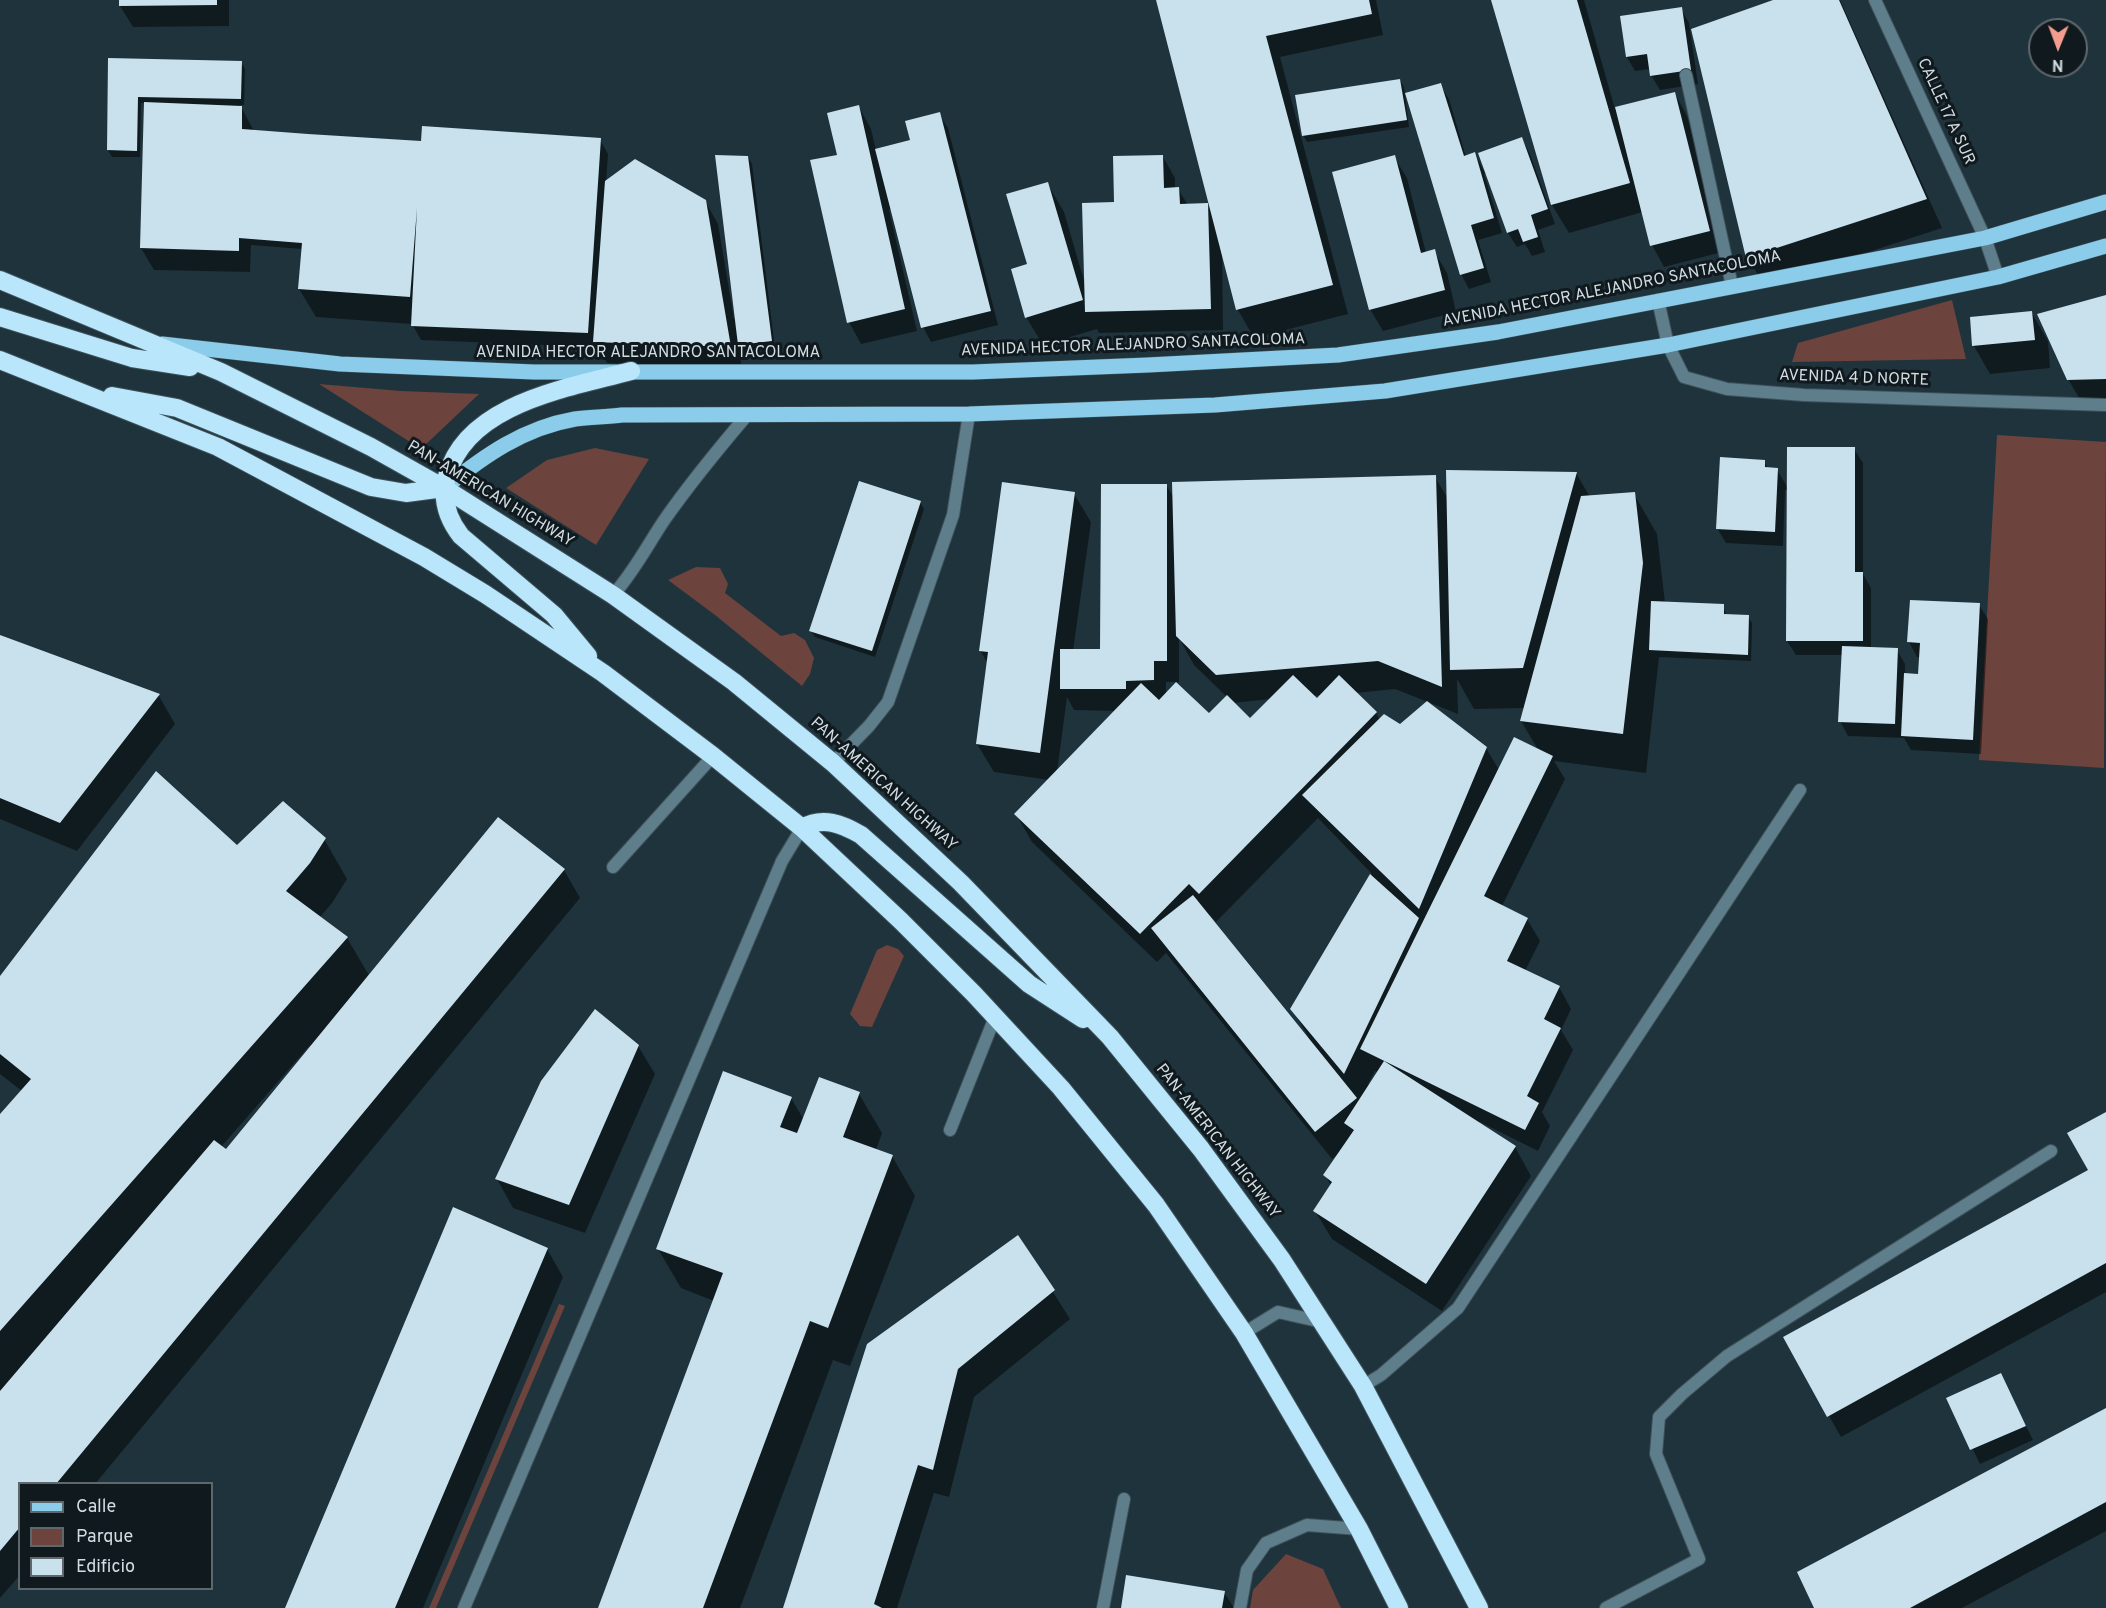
<!DOCTYPE html>
<style>
body{margin:0}
#map{position:relative;width:2106px;height:1608px;overflow:hidden;background:#1f333c;font-family:Overpass,sans-serif}
canvas{display:block}
.legend{position:absolute;left:18px;top:1482px;width:195px;height:108px;box-sizing:border-box;background:#10191d;border:2px solid #5d676c;margin:0;padding:8px 10px;list-style:none;font-size:18px;color:#d1dde3}
.legend li{display:flex;align-items:center;gap:12px;height:30px}
.legend b{width:30px;border:2px solid #5d676c}
.north{position:absolute;left:2028px;top:18px;width:60px;height:60px;box-sizing:border-box;background:#10191d;border:2px solid #5d676c;border-radius:50%;rotate:181deg;font-size:16px;font-weight:700;line-height:24px;text-align:center;color:#d1dde3}
.north::after{content:'';display:block;margin:auto;width:21px;height:27px;background:#f59c90;clip-path:polygon(50% 0,100% 100%,50% 72%,0 100%)}
</style>
<div id="map">
<canvas width="2106" height="1608"></canvas>
<ul class="legend">
<li><b style="height:8px;background:#8acce9"></b>Calle</li>
<li><b style="height:16px;background:#6c433d"></b>Parque</li>
<li><b style="height:16px;background:#c8e1ec"></b>Edificio</li>
</ul>
<div class="north">N</div>
</div>
<script>
const ctx = document.querySelector('canvas').getContext('2d');
ctx.lineJoin = 'round';
function paint(path, color) { ctx.fillStyle = color; ctx.fill(path, 'evenodd'); }
function stroke(path, color, width, dash) { ctx.strokeStyle = color; ctx.lineWidth = width; ctx.lineCap = dash ? 'butt' : 'round'; ctx.setLineDash(dash || []); ctx.stroke(path); }
function drawText(font, color, halo, rows, align = 'center') {
  ctx.font = font + ' Overpass,sans-serif'; ctx.lineWidth = 6; ctx.setLineDash([]); ctx.textBaseline = 'middle'; ctx.strokeStyle = halo; ctx.fillStyle = color; for (const [text, x, y, turn = 0] of rows) {
    ctx.save(); ctx.translate(x, y); ctx.rotate((+turn || 0) * Math.PI / 180); ctx.textAlign = isNaN(turn) ? turn : align; if (halo) ctx.strokeText(text, 0, 0); ctx.fillText(text, 0, 0); ctx.restore();
  }
}
paint(new Path2D(`
 M1952,300L1966,359L1792,362L1798,343Z
 M319,384L401,391L479,394L421,449Z
 M1997,435L2106,442L2104,768L1979,760Z
 M595,448L649,459L596,545L506,488L547,460Z
 M696,567L720,568L728,584L725,593L781,636L794,633L805,640L814,658L810,674L802,686L715,615L668,580Z
 M887,945L898,949L904,956L872,1027L860,1026L850,1014L877,950Z
 M559,1304L565,1306L436,1608H429Z
 M1286,1554L1323,1569L1341,1608H1250L1253,1590Z`), '#6c433d');
paint(new Path2D(`
 M120,0H229V26L133,27L120,6Z
 M1158,0H1376L1383,35L1280,57L1348,314L1254,338L1238,310L1222,249L1223,330L1099,333L1097,329L1043,345L1026,317L1029,265L1047,183L1064,212L1085,284L1116,203L1163,157L1175,178V189H1178L1188,205L1207,204L1211,211Z
 M1493,0H1584L1615,109L1675,94L1687,116L1722,252L1664,267L1652,245L1643,212L1569,233L1552,205Z
 M1778,0H1840L1942,228L1764,286L1748,257Z
 M1681,9L1689,23L1698,84L1660,90L1651,75L1650,69L1635,71L1627,57L1621,17Z
 M110,60L241,62L245,69L244,105H240L254,131L420,143L600,140L608,154L606,183L705,201L718,224L734,319L737,318L748,157L752,164L775,348L744,352L738,342L742,369L607,363L596,344L595,347L421,340L412,324L316,317L299,289L302,249L251,245L250,272L154,270L141,248L145,103H141L140,157H112L108,150Z
 M1400,80L1404,87L1409,127L1307,142L1303,135Z
 M1440,85L1449,99L1466,157L1475,154L1484,171L1522,139L1530,154L1555,224L1538,230L1545,252L1532,256L1525,244L1517,247L1508,233L1487,173L1484,174L1502,233L1478,240L1491,282L1469,289L1461,274Z
 M859,107L871,129L876,150L912,141L939,114L948,128L998,325L931,342L923,327L892,209L889,210L917,331L861,344L849,322L839,156Z
 M1394,157L1407,178L1426,253L1434,251L1447,273L1456,312L1383,331L1370,309Z
 M2106,297V408H2085L2068,379Z
 M2031,312L2048,341L2050,368L1990,374L1974,346L1971,318Z
 M1854,449L1863,463V574L1871,588V649L1897,650L1905,664V675L1920,676L1921,657H1917L1909,642L1979,605L1988,619L1981,754L1911,750L1904,738L1848,736L1840,721L1843,655H1796L1787,641L1788,490H1785L1783,546L1726,543L1717,528L1764,461L1768,469L1777,470L1788,488Z
 M1576,473L1590,497L1634,494L1657,534L1665,603L1723,606L1727,616L1748,617L1752,623L1751,661L1659,657L1646,773L1554,761L1565,779L1502,906L1527,919L1540,941L1525,971L1559,987L1571,1009L1561,1030L1573,1050L1542,1112L1550,1126L1538,1151L1480,1122L1479,1124L1515,1147L1531,1176L1442,1311L1332,1239L1315,1211L1331,1186L1325,1175L1338,1154L1332,1159L1166,953L1157,962L1032,842L1016,814L1049,780L994,772L977,744L988,664L980,650L1074,494L1091,522L1073,651H1102L1166,485L1174,498L1435,477L1448,499ZM1179,638L1194,665L1227,697L1209,715L1166,694V682H1179ZM1457,679L1474,709L1525,708L1521,721L1539,751L1499,770L1486,748L1428,702L1458,714ZM1395,689L1428,702L1400,725L1380,720L1376,713L1355,693ZM1322,695L1317,700L1313,696ZM1067,697L1074,710L1116,711L1057,772ZM1271,699L1250,720L1232,703ZM1318,818L1372,874L1292,1009L1309,1038L1307,1039L1208,917L1210,915L1216,922ZM1375,1071L1378,1072L1370,1085L1368,1084Z
 M920,502L924,509L875,657L815,637L811,631Z
 M0,636L159,696L175,724L77,851L0,819Z
 M324,839L347,879L332,903L320,917L347,938L370,977L564,870L580,898L95,1484H20V1575L0,1598V1117L22,1091L0,1074V978L237,847ZM310,1045L312,1047L227,1152L221,1147Z
 M638,1046L655,1074L585,1233L513,1208L497,1179Z
 M859,1094L882,1133L876,1150L892,1156L915,1196L850,1366L833,1360L740,1608H599L714,1301L681,1288L658,1249L791,1098L804,1120Z
 M2106,1114V1292L1841,1437L1829,1416L2090,1170Z
 M1018,1237L1070,1319L974,1397L949,1497L934,1493L897,1608H785Z
 M547,1249L563,1277L423,1608H286Z
 M2001,1375L2033,1440L1980,1464L1948,1398Z
 M2106,1410V1531L1962,1608H1816Z
 M1224,1592L1234,1608H1123Z`), '#0007');
paint(new Path2D(`
 M119,0H217V5L119,6Z
 M1156,0H1369L1372,14L1266,36L1333,285L1236,310Z
 M1491,0H1577L1630,183L1551,205Z
 M1773,0H1839L1927,199L1746,258L1691,29Z
 M1682,7L1691,70L1650,76L1647,54L1626,57L1620,16Z
 M108,58L242,61L241,99L138,97L137,151L107,150Z
 M1400,79L1407,120L1302,136L1295,95Z
 M1441,83L1464,156L1475,152L1494,218L1471,225L1484,268L1460,275L1405,93Z
 M1675,92L1710,231L1650,246L1615,107Z
 M144,102L242,106V129L308,134L421,141L422,126L601,138L588,333L411,326L417,208L410,297L298,289L302,243L239,238V251L140,248Z
 M859,105L905,309L847,323L810,160L837,155L827,113Z
 M940,112L991,311L921,328L875,149L910,140L905,121Z
 M1522,137L1548,209L1531,215L1538,237L1523,242L1518,229L1507,233L1478,153Z
 M715,155L748,156L772,341L738,345Z
 M1163,155L1164,188L1179,187L1180,204L1208,203L1211,309L1085,312L1082,203L1114,202L1113,156Z
 M1395,155L1421,253L1435,249L1445,290L1369,310L1332,172Z
 M635,159L706,200L731,347L593,342L605,181Z
 M1048,182L1083,300L1025,318L1011,269L1027,264L1006,194Z
 M2106,295V379L2067,380L2037,314Z
 M2032,311L2035,340L1972,346L1970,317Z
 M1787,447H1855V572H1863V641H1786Z
 M1720,457L1765,460V467L1778,468L1775,532L1716,529Z
 M1446,470L1577,472L1523,668L1450,670Z
 M1436,475L1442,687L1378,661L1216,675L1176,636L1172,482Z
 M859,481L921,501L872,651L809,631Z
 M1002,482L1075,492L1040,753L976,744L988,652L979,651Z
 M1101,484H1167V661H1154V680L1126,681V689H1060V649H1100Z
 M1635,492L1643,563L1623,734L1520,721L1581,496Z
 M1910,600L1980,603L1973,740L1901,736L1904,673L1918,674L1920,643L1907,642Z
 M1651,601L1724,604V614L1749,615L1748,655L1649,650Z
 M0,635L160,694L60,823L0,798Z
 M1842,646L1898,648L1895,724L1838,722Z
 M1293,675L1317,698L1339,675L1377,712L1199,894L1189,884L1140,934L1014,814L1141,683L1159,700L1176,682L1209,713L1227,695L1250,718Z
 M1427,701L1487,747L1419,909L1302,795L1384,714L1400,724Z
 M1514,737L1553,756L1484,896L1528,918L1507,961L1560,986L1544,1019L1561,1028L1527,1096L1539,1103L1525,1130L1360,1049Z
 M156,771L237,845L283,801L326,838L310,863L286,891L348,937L0,1331V1114L31,1079L0,1054V976Z
 M498,817L565,869L56,1484H20V1527L0,1551V1391L214,1140L226,1149Z
 M1370,874L1419,918L1344,1074L1290,1009Z
 M1193,895L1357,1098L1315,1132L1151,928Z
 M595,1009L639,1045L569,1205L495,1179L541,1081Z
 M1384,1061L1516,1146L1426,1284L1313,1211L1332,1182L1323,1175L1354,1130L1344,1123Z
 M723,1071L792,1097L780,1127L797,1133L819,1077L860,1092L843,1137L893,1155L828,1328L810,1321L703,1608H598L723,1273L656,1249Z
 M2106,1112V1263L1827,1417L1783,1337L2088,1170L2067,1133Z
 M453,1207L548,1248L395,1608H285Z
 M1018,1235L1055,1290L958,1369L933,1470L918,1465L874,1604L882,1608H783L867,1344Z
 M2001,1373L2026,1426L1970,1450L1946,1398Z
 M2106,1408V1502L1910,1608H1814L1797,1572Z
 M1126,1575L1225,1591L1222,1608H1121Z`), '#c8e1ec');
const lane = new Path2D(`
 M1686,75L1732,286
 M613,595C634,572 648,544 665,519C691,482 719,448 748,414
 M833,763L869,726L888,702L953,515L969,414
 M613,867L713,756
 M950,1130L995,1017
 M1244,1333L1278,1312L1322,1322
 M1363,1386L1381,1375L1458,1308L1800,790
 M1103,1608L1124,1499
 M1240,1608L1247,1570L1266,1543L1307,1525L1359,1529
 M1606,1608L1699,1559L1656,1454L1659,1417L1682,1394L1727,1356L2051,1151`);
const street = new Path2D(`
 M1875,0L1985,238L1998,277
 M1658,300L1668,345L1684,377L1727,389L1804,395L2106,405
 M464,1608L782,861L802,828`);
const primary = new Path2D(`
 M162,344L340,364L534,372H973L1148,365L1338,355L1498,332L1985,238L2106,202
 M444,488C484,456 523,428 575,419C590,417 606,417 622,415L969,414L1215,405L1385,391L1668,345L1998,277L2106,246`);
const highway = new Path2D(`
 M0,280L221,372L371,447L444,488L613,595L734,682L833,763L961,883L1110,1037L1201,1149L1282,1260L1363,1386L1479,1608
 M0,317L132,358L190,367
 M0,360L218,447L424,557L485,594L603,673L713,756L802,828L901,921L974,994L1061,1088L1156,1205L1244,1333L1359,1529L1399,1608
 M112,396L177,408L371,487L406,493L444,488
 M588,656L554,615L461,536C447,518 441,498 447,476C467,403 569,388 631,371
 M802,828C823,816 842,824 861,835L1029,984L1083,1019`);
stroke(lane, '#3f525a', 14);
stroke(street, '#3f525a', 14);
stroke(primary, '#3f525a', 16);
stroke(highway, '#3f525a', 20);
stroke(lane, '#5f7e8c', 12);
stroke(street, '#5f7e8c', 12);
stroke(primary, '#8acce9', 15);
stroke(highway, '#b9e6fb', 18);
drawText('16px', '#d1dde3', '#10191d', [
 ["CALLE 17 A SUR",1945,112,65],
 ["AVENIDA HECTOR ALEJANDRO SANTACOLOMA",1612,290,-11],
 ["AVENIDA HECTOR ALEJANDRO SANTACOLOMA",1133,346,-2],
 ["AVENIDA HECTOR ALEJANDRO SANTACOLOMA",648,354],
 ["AVENIDA 4 D NORTE",1854,379,2],
 ["PAN-AMERICAN HIGHWAY",490,495,31],
 ["PAN-AMERICAN HIGHWAY",883,785,42],
 ["PAN-AMERICAN HIGHWAY",1217,1142,52]
]);
</script>
